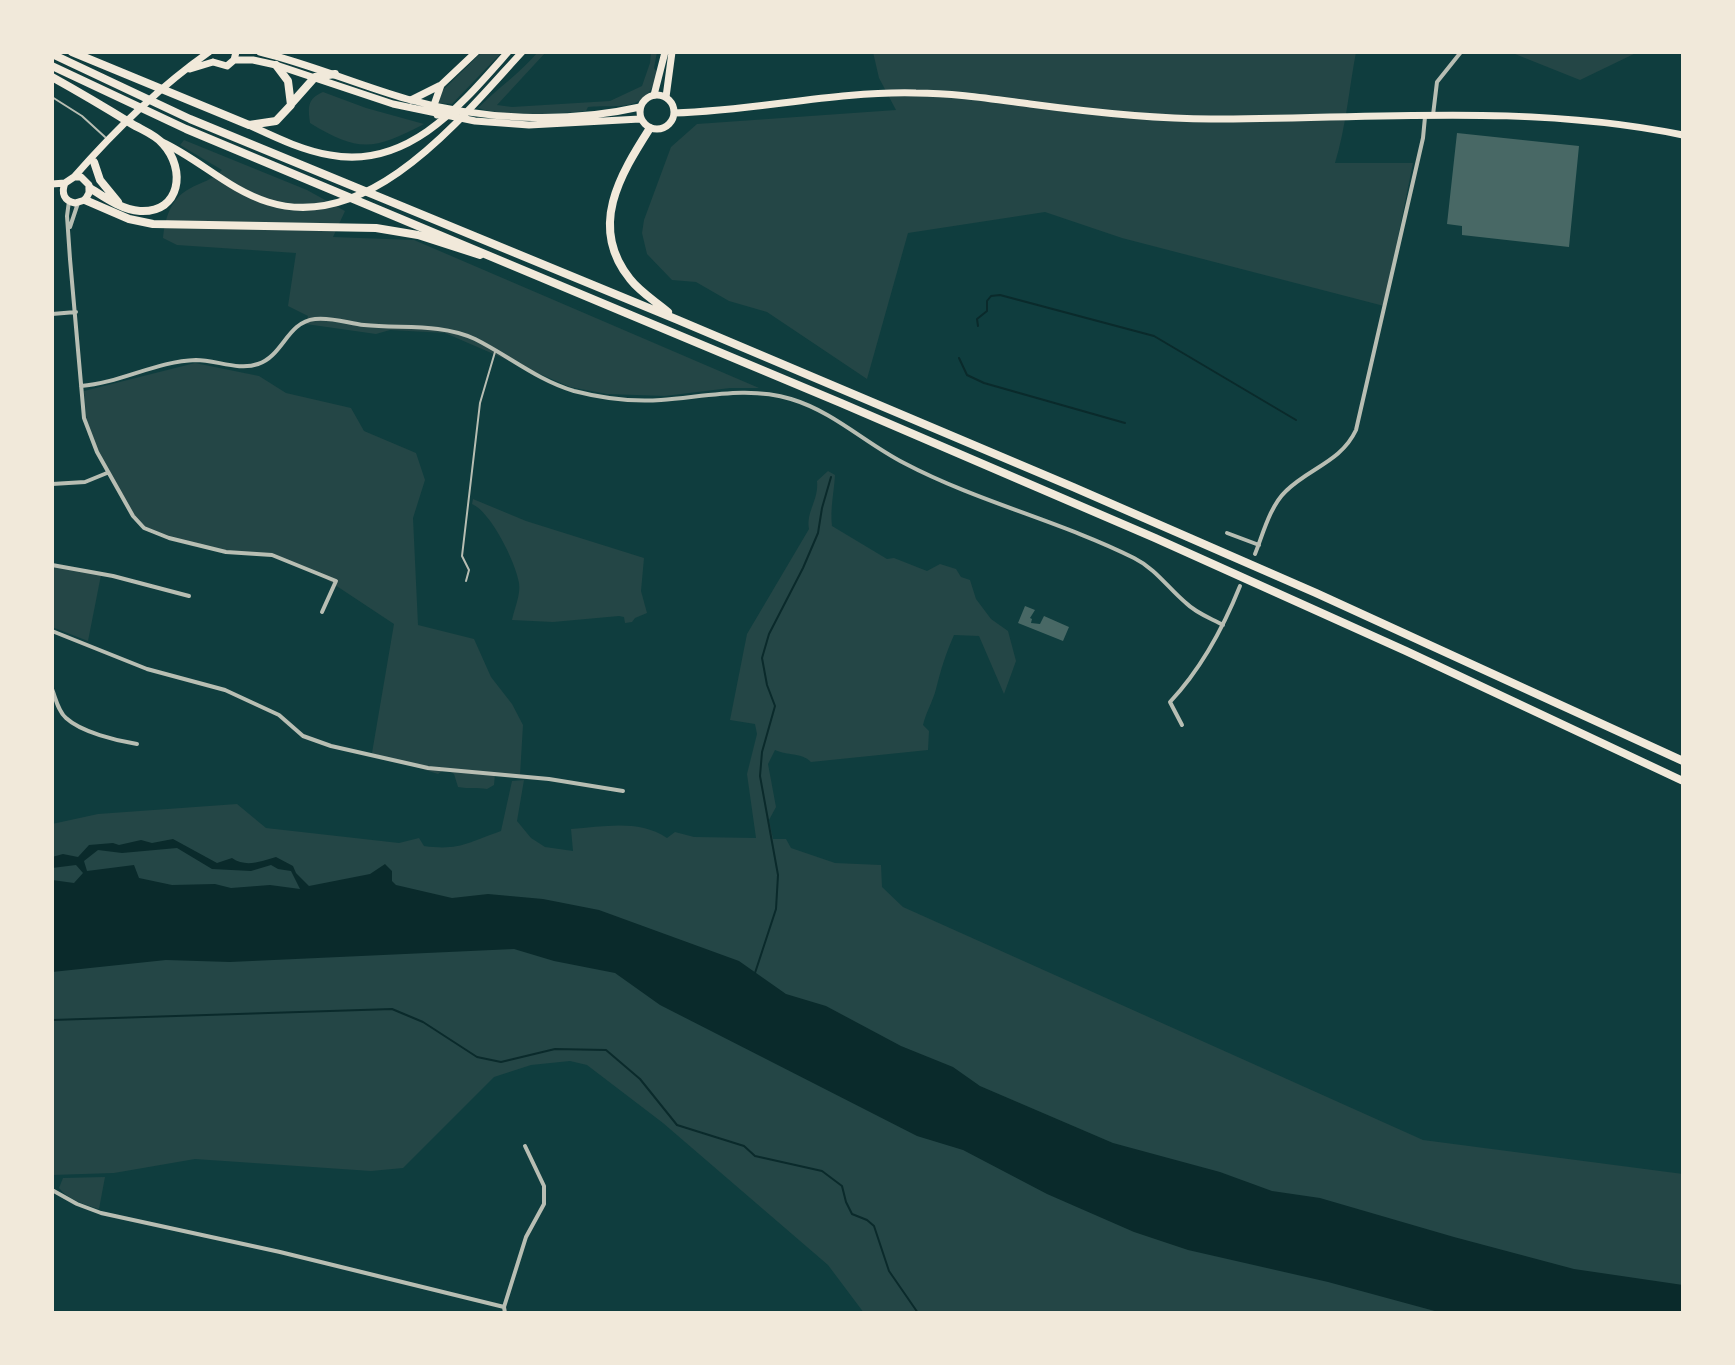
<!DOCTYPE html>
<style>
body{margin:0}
#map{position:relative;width:1735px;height:1365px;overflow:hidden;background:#0f3d3e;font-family:"PT Sans",sans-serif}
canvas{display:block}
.frame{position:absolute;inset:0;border:54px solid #f1e9da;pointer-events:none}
</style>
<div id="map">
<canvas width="1735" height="1365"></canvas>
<div class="frame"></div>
</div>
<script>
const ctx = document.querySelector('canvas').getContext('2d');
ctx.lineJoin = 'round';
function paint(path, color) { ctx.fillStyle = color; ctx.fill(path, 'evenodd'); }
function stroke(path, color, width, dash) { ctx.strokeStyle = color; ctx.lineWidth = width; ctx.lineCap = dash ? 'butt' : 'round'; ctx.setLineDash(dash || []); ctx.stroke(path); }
paint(new Path2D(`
 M482,52H502L452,104L438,103L442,91Z
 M538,52H546L497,105L512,107L610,101L642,86L650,63L651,52H657L654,68L658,74C644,114 622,104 588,107L586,111C552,114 511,118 478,108C498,88 520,73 538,52Z
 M873,52H1356C1349,89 1346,127 1335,163H1413L1384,306L1122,238L1045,212L908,233L867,379L767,312L729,301L696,282L672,280L647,254L642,233L644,220L671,147L697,124L896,110L879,78Z
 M1510,52H1638L1580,80Z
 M323,92L366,108L424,124C374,150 359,153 310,123C308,107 307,99 323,92Z
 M184,140L307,190L345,211L333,237L414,240L759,388H730L665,396L607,394L570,387L445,333L390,330L376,334L306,324L308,316L288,306L296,253L177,245L163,238C165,219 170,199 189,189C201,182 213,180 222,170L180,145Z
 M195,363L259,376L286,393L351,408L364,431L416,453L425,480L413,518L418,625L474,639L491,677L512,704L523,725L520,775L495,774L494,785L487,789C477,787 469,789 458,787L454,774L445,769L438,774L372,753L394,624L323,577L273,556L238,553L168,539L145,527L134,516L92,441L87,426L84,391Z
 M828,471L835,475C834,493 830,508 832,526L887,559L894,558L927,571L940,564L956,569L961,577L970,580L976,599L991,619L1008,631L1016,661L1004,694L979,636L954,635C946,653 941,669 936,689C933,701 926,712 923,725L929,731L928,750L811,762C801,752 788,756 775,750L768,764L776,807L769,820L773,839H786L791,848L835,863L881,865L882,887L903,907L1423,1140L1683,1174V1313H864L828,1265L663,1123L587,1065L570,1061L531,1065L494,1077L403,1168L371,1171L195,1159L114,1173L52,1175V824L98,814L237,804L266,828L399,843L419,838L424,846C460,851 469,842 501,831L512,781L524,780L517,821L531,838L545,847L573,851L571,829C604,827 638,819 667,838L675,832L694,837L756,838L747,774L757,734L755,724L730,720L747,634L809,529C806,511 819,500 817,481Z
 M473,499L526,521L644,558L641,591L647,613L635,618L632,622L625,623L624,617L619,616L553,622L512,620C514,610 521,594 519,583C516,563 491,512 472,504Z
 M52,566L101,575L88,641L52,627Z
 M105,1177L99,1209C86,1205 68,1200 59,1188L63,1178Z`), '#244646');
paint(new Path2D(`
 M173,839L217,863L232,858C246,868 262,861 276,857L293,866L296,873L309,886L370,874L385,864L392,871V881L396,885L452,898L488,894L543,899L599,910L739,961L786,994L826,1006L901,1046L953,1067L980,1086L1113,1143L1220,1172L1272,1191L1320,1198L1454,1237L1574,1269L1683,1285V1313H1442L1328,1282L1188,1250L1134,1232L1047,1194L963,1150L917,1136L660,1005L615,973L554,961L514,949L230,962L166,960L52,972V880L74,883L83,873L76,865L52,868V857L63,854L78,857L89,845L113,843L119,845L141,840L152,843ZM177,848L212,869L251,871L271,865L278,869L291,871L300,889L270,885L231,888L215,884L172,885L139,878L134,865L87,871L84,861L98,850L122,853Z`), '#0a2a2b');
stroke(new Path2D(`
 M978,326L977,319L987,311V301L991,296L1000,295L1154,336L1296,420
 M959,358L967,375L984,383L1125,423
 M755,973L776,909L778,875L760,776L762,752L775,706L767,685L762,658L769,634L803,568L818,533L822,508L831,477
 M52,1020L392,1009L423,1022L477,1057L501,1062L555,1049L606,1050L640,1079L677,1125L744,1146L755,1156L822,1171L842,1186L846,1202L852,1214L867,1220L874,1226L889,1271L918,1313`), '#0a2a2b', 2);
paint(new Path2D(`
 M1457,133L1579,146L1569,247L1462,235V226L1447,224Z
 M1025,606L1035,610L1030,618L1032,619L1031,623L1040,624L1044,616L1069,627L1063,641L1018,623Z`), '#486865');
stroke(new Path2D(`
 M52,97L82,116L105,137
 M466,581L469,570L462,556L480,403L495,352`), '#b8beb3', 2);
stroke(new Path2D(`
 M1433,115L1437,82L1461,52
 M69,201L67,216L70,259L84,418L97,452L133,516L144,528L169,538L226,552L272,555L336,581L322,612
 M70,227L78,203
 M52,314L76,312
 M81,386C120,383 157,361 196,360C216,360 239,371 258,364C283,356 287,322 315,319C331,317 348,323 364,325C402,329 440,323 475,339C509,356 537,380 574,391C601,398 633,402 661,400C704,397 748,386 791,399C834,412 865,443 904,463C978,502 1060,521 1134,558C1156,569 1168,588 1186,603C1196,613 1210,618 1223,625
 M52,484L85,482L107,473
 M1227,533L1259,545
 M1255,554C1263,534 1270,506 1286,491C1309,468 1341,462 1356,430L1423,138L1425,117
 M52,565L113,576L189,596
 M52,631L147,669L225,690L279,715L303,736L331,746L428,768L549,779L623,791
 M52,689C56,699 58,711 66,718C81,732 117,741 137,744
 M1182,725L1170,702C1200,670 1224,626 1240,586
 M52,1190L77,1204L101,1213L280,1252L504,1307L505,1313
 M504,1307L526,1237L544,1204V1186L525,1146`), '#b8beb3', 4);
stroke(new Path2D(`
 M260,52C310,64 358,85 407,99C481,120 565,124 640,107
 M234,60H253L276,65L393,104L475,121L529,125L640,119
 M213,62L227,66L234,60L236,52
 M190,69L213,62
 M640 112a17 17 0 1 1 34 0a17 17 0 1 1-34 0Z
 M674,113C755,111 834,91 916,93C954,93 992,99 1030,104C1090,112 1151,119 1211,119C1369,119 1527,103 1683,135
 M65,183C61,193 64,201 75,203L85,200L89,193V185L81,177H74
 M52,184L65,183L74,177C115,130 158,88 209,52`), '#f1e9da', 7);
stroke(new Path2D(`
 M654,95L665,52
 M666,97L672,52
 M411,100L441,85L476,52
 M437,115L434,105L441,85
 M249,125C275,137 301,150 330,155C408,170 462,104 508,52
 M162,142C199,159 229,190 268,202C370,234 462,117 522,52`), '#f1e9da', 7);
stroke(new Path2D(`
 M72,52L249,125L276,121L291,105L288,81L276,65
 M52,54L190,119L678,320L1073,487L1316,593L1683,761
 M52,66L186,129L841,403L1155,538L1406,651L1683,781
 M52,77C79,92 106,108 132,124C142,130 156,135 163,144C186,169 181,213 140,211C122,210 104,197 90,188
 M291,104L315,77L335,74
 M650,128C620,175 588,227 630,279C640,292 655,301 668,312
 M94,162L100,180L118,202
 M85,200L129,219L153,224L376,228L418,235L480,255`), '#f1e9da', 8);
</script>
